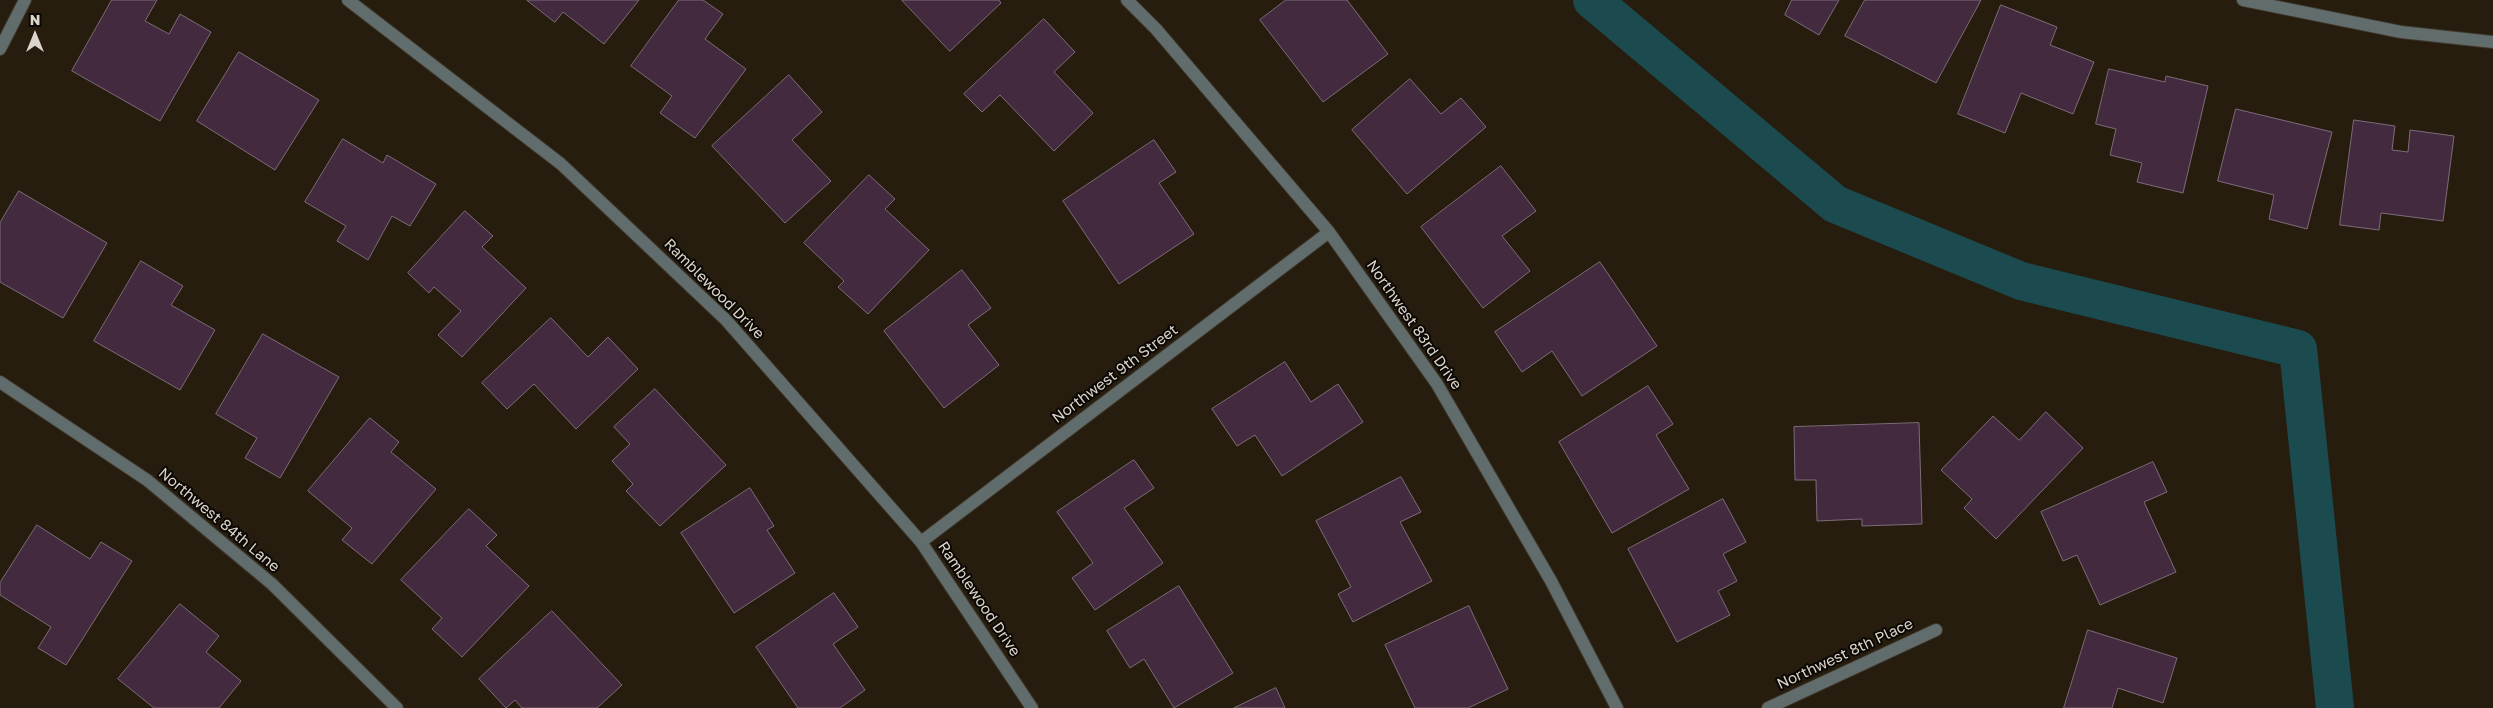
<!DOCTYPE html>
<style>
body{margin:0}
#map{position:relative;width:2493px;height:708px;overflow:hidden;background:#261d0f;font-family:"Golos Text",sans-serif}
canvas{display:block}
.north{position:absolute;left:10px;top:10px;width:50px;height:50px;-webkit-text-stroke:4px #0c0804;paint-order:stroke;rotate:0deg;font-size:14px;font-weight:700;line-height:20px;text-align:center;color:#dbd5cc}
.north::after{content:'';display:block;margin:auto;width:18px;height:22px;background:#dbd5cc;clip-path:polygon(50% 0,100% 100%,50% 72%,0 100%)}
</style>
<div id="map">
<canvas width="2493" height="708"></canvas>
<div class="north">N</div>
</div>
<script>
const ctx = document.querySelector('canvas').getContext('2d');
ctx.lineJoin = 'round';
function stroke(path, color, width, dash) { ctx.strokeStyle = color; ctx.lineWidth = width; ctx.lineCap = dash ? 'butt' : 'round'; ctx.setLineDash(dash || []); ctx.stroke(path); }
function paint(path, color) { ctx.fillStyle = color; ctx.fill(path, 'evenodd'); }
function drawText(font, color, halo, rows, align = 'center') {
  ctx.font = font + ' "Golos Text",sans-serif'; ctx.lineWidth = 4; ctx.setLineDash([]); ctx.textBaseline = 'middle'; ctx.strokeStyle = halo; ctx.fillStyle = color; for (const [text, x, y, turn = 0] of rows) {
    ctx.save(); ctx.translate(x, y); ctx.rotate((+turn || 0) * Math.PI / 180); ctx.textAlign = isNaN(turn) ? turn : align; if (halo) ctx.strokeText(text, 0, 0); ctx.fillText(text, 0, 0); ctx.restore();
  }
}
stroke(new Path2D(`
 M1592,0L1835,204L2021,281L2298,349L2335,708`), '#1b4b4f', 38);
const building = new Path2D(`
 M112,0H157L145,21L169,34L180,14L211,32L160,121L72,71Z
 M527,0H639L604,44L563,12L555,22Z
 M679,0H703L723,14L705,39L746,69L695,138L660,113L672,96L631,66Z
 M902,0H999L1001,3L950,51Z
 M1286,0H1347L1388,54L1323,102L1260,20Z
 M1792,0H1839L1819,35L1785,15Z
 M1865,0H1981L1936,83L1845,36Z
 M2001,5L2057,27L2050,45L2094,62L2073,114L2021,93L2005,133L1958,114Z
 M1044,19L1075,52L1054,72L1093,113L1054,151L1000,95L982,112L964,94Z
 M239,52L319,100L275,170L197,121Z
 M2109,69L2165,82L2166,76L2208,86L2183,193L2137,182L2142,163L2110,155L2116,129L2096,124Z
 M789,75L822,112L792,140L831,181L785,223L712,146Z
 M1410,79L1441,114L1461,98L1486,127L1407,194L1352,130Z
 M2236,109L2332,132L2307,229L2269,219L2274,195L2218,181Z
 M2354,120L2395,126L2392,150L2408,152L2410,130L2454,136L2443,221L2381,213L2379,230L2340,225Z
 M343,139L383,163L387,155L436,184L410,226L392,216L368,260L337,241L346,226L305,202Z
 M1154,140L1176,172L1159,183L1194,234L1119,284L1063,201Z
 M1501,166L1536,211L1502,236L1530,271L1483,308L1421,227Z
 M869,175L895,199L885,209L929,250L868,314L838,287L844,281L804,243Z
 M19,191L107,243L63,318L0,282V223Z
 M465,211L493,236L482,247L526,288L462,357L438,335L461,311L434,287L429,293L408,273Z
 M141,261L183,286L171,305L215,330L180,390L94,341Z
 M1600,262L1657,346L1582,396L1552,351L1522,372L1495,332Z
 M962,270L991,308L968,325L999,365L944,408L884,331Z
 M551,318L588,357L608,337L638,369L576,429L534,384L507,409L482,383Z
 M263,334L339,377L280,478L245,458L257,438L216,414Z
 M1285,362L1311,402L1338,384L1363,422L1282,476L1255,435L1237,446L1212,409Z
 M1648,386L1673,424L1656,435L1689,489L1612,533L1559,442Z
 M655,389L726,465L660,526L626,491L633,484L612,461L630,444L614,427Z
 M2046,412L2083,448L1996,539L1964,508L1972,499L1941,470L1993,416L2019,440Z
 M370,418L399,442L391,452L436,489L372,564L342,540L352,528L308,491Z
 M1919,423L1922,524L1862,526V519L1817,521L1816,480H1795L1794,427Z
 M1134,460L1154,488L1124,508L1163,563L1095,610L1072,578L1093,563L1057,512Z
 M2153,462L2167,492L2144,502L2176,572L2100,605L2077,555L2063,561L2041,512Z
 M1401,477L1421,512L1400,522L1432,581L1353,622L1338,594L1351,587L1316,521Z
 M750,488L774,526L767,530L795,573L734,613L681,533Z
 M1723,499L1746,542L1723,554L1737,581L1718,591L1730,615L1677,642L1628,549Z
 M469,509L497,535L486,546L529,586L462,657L432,629L442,618L401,580Z
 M37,525L90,559L101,542L132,561L66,665L38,648L51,627L0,595V583Z
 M1179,586L1233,673L1174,708L1144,659L1130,668L1107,631Z
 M834,593L858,627L833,644L865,690L840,708H798L756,647Z
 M180,604L219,636L206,652L241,681L219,708H154L118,679Z
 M1469,606L1508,689L1468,708H1415L1385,645Z
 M552,611L622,685L597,708H522L515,700L506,708L479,679Z
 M2088,630L2177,658L2163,703L2118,688L2112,708H2064Z
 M1276,688L1285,708H1234Z`);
paint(building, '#442a3f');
stroke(building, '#7d6c79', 1);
const minor = new Path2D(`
 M348,0L561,164L726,320L921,542L1032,708
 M1127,0L1156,29L1329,232L1437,384L1551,581L1617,708
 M2243,0L2401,32L2493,42
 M0,49L25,0
 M0,382L147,480L272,584L397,708
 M921,542L1329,232
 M1768,708L1936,630`);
stroke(minor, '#3f3729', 14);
stroke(minor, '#616c6c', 12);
drawText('15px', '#dbd5cc', '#0c0804', [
 ["Ramblewood Drive",714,289,45],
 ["Northwest 83rd Drive",1414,325,55],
 ["Northwest 9th Street",1115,374,-37],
 ["Northwest 84th Lane",219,520,40],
 ["Ramblewood Drive",979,599,56],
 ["Northwest 8th Place",1845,654,-25]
]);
</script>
